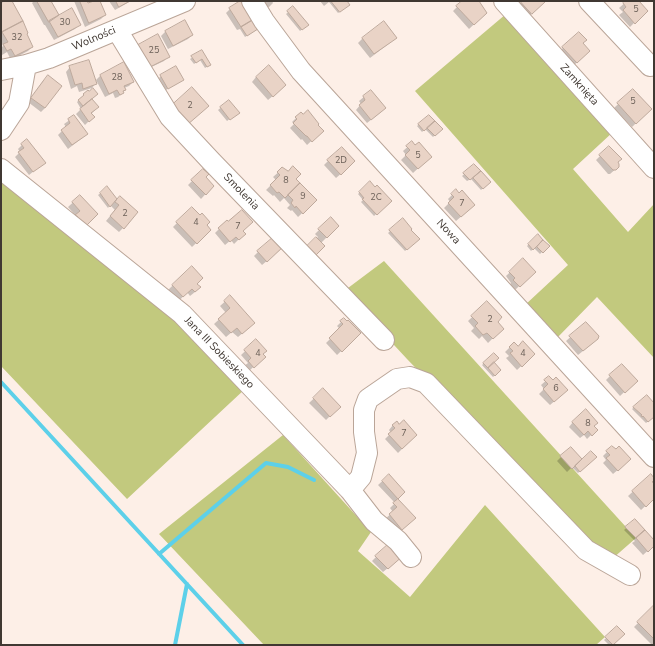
<!DOCTYPE html>
<meta charset="utf-8">
<style>
body{margin:0}
#map{position:relative;width:655px;height:646px;overflow:hidden;background:#fdefe7;font-family:"Nunito Sans",sans-serif}
canvas{display:block}
.frame{position:absolute;inset:0;border:2px solid #403832;pointer-events:none}
</style>
<div id="map">
<canvas width="655" height="646"></canvas>
<div class="frame"></div>
</div>
<script>
const ctx = document.querySelector('canvas').getContext('2d');
ctx.lineJoin = 'round';
function paint(path, color) { ctx.fillStyle = color; ctx.fill(path, 'evenodd'); }
function stroke(path, color, width, dash) { ctx.strokeStyle = color; ctx.lineWidth = width; ctx.lineCap = dash ? 'butt' : 'round'; ctx.setLineDash(dash || []); ctx.stroke(path); }
function drawText(font, color, halo, rows, align = 'center') {
  ctx.font = font + ' "Nunito Sans",sans-serif'; ctx.lineWidth = 4; ctx.setLineDash([]); ctx.textBaseline = 'middle'; ctx.strokeStyle = halo; ctx.fillStyle = color; for (const [text, x, y, turn = 0] of rows) {
    ctx.save(); ctx.translate(x, y); ctx.rotate((+turn || 0) * Math.PI / 180); ctx.textAlign = isNaN(turn) ? turn : align; if (halo) ctx.strokeText(text, 0, 0); ctx.fillText(text, 0, 0); ctx.restore();
  }
}
paint(new Path2D(`
 M506,14L613,132L573,169L628,232L654,204V358L597,297L556,339L525,305L568,265L415,91Z
 M1,179L176,321L245,389L127,499L1,366Z
 M384,261L636,538L612,559L589,546L407,359L344,291Z
 M283,435L371,532L358,551L410,597L485,505L605,637L596,645H264L159,534Z`), '#c2c97e');
paint(new Path2D(`
 M7,1H11L32,47L28,51L11,60L7,52L2,55L1,52V48L3,46L1,41V4Z
 M34,1H50L59,17L79,24L75,29L54,40L45,25H44L32,3Z
 M74,1H86L88,5L96,1H99L105,15L101,19L85,27Z
 M109,1H131L115,10Z
 M242,1L258,29L245,37L240,29L237,30L226,13L230,9Z
 M251,1H272L273,3L269,7L258,14Z
 M320,1H346L347,6L338,13L329,2L324,6Z
 M463,1H477L486,13L469,29L453,11Z
 M520,1H543L544,2L527,18L517,6L521,2Z
 M627,1H638L646,11L630,27L619,15L623,12L619,8Z
 M293,8L306,26L300,31L286,14Z
 M185,22L192,35L188,39L168,49L161,36L165,32Z
 M384,23L391,42L370,58L358,43L362,39Z
 M582,43L585,55L572,67L558,52L563,48Z
 M139,46L168,56L164,61L145,70L134,50Z
 M202,51L210,65L205,68L200,60L194,64L190,59Z
 M124,64L133,82L129,86L124,88L123,93L118,97L115,98L113,93L105,97L96,80L100,76Z
 M70,67L95,84L92,88L79,92L77,86L71,89L66,72Z
 M161,76L181,81L166,90L159,78Z
 M48,77L45,108L41,112L28,102L43,81Z
 M256,77L281,89L268,100L252,82Z
 M633,90L651,109L632,127L614,108Z
 M88,91L91,99L98,107L91,114L89,121L85,125L76,114L81,109L77,102Z
 M371,91L381,112L367,123L356,110L361,104L359,101Z
 M229,101L236,114L227,121L218,110Z
 M301,113L317,125L322,131L307,145L302,139L301,140L290,128L294,124L292,122Z
 M429,116L441,129L433,137L425,129L422,132L417,126Z
 M74,117L86,134L82,138L68,149L58,135L66,127L64,124Z
 M412,143L426,161L413,173L401,160L406,155L403,151Z
 M22,145L44,163L29,175L15,157L20,152L18,149Z
 M609,147L618,167L610,174H608L596,160Z
 M328,161L350,166L336,178L324,165Z
 M474,165L490,182L481,190L471,179L467,181L462,176Z
 M283,168L316,200L298,217L292,210L291,211L287,208L290,205L284,198L280,202L274,195L273,196L266,190L276,180L273,177Z
 M203,170L205,178L213,186L201,199L188,185Z
 M370,183L375,189L390,201L374,216L361,202L363,200L358,194Z
 M107,188L117,200L120,198L123,228L119,232L106,221L115,210L110,205L108,208L98,195Z
 M456,191L470,209L456,221L444,208L450,202L448,199Z
 M80,196L97,214L72,220L76,216L68,207Z
 M331,218L338,226L321,243L305,249L318,237L315,234Z
 M403,219L410,230L418,239L405,251L388,233Z
 M177,223L210,230L192,247L173,227Z
 M219,229L242,231L240,238L234,244L231,240L225,245L215,233Z
 M538,235L548,246L540,254L534,248L531,251L527,246Z
 M280,250L262,265L254,256L258,252Z
 M523,260L534,272L515,290L510,285L511,283L506,276Z
 M192,267L195,292L190,296L187,292L179,301L168,290Z
 M230,297L250,327L238,337L232,332L226,337L214,324L226,313L220,306Z
 M487,303L497,322L502,329L488,343L482,336L479,339L471,331L474,328L468,321Z
 M344,319L360,333L337,355L326,343L340,329L337,326Z
 M586,323L593,343L578,355L566,341Z
 M256,341L262,354L264,357L249,371L244,366L248,363L241,355Z
 M514,343L518,347L534,354L517,370L506,358L509,356L505,352Z
 M494,354L493,362L500,370L493,377L482,365Z
 M610,376L636,381L620,396L606,380Z
 M549,378L563,394L550,405L539,394L544,389L541,385Z
 M323,390L339,407L326,420L309,403Z
 M647,396L654,405V416L646,423L632,409Z
 M573,422L593,426L596,430L587,439L584,435L580,438L569,427Z
 M393,425L416,435L398,453L385,439L391,433L389,430Z
 M615,451L626,463L613,474L603,463L606,460L603,456L607,452Z
 M561,457L576,466L595,457L578,473L572,467L567,472L557,461Z
 M389,475L404,492L397,499L415,518L397,533L385,519L393,512L390,508L395,503L378,485Z
 M651,475V481L654,485V498L641,510L628,496Z
 M635,520L654,541V545L643,555L632,543L635,541L624,530Z
 M376,557L399,559L383,572L372,561Z
 M654,607V645H652L634,627Z
 M617,627L623,634L612,645H609L604,640Z`), '#0003');
stroke(new Path2D(`
 M1,382L243,645
 M159,554L266,463L288,467L314,480
 M175,645L187,584`), '#5dd0e9', 4);
const building = new Path2D(`
 M5,1H12L23,21L2,32L1,29V3Z
 M37,1H51L59,15L49,22Z
 M80,1H87L88,3L94,1H100L106,15L89,23Z
 M116,1H130L119,7Z
 M240,1H245L256,18L241,27L229,8Z
 M331,1H347L350,5L340,12Z
 M462,1H479L487,13L474,25L456,6Z
 M520,1H544L545,2L532,14Z
 M625,1H639L648,11L635,24L623,10L626,7L623,3Z
 M293,6L309,25L302,30L287,11Z
 M72,8L81,25L58,37L49,21Z
 M256,18L261,27L247,36L241,27Z
 M185,20L193,35L173,46L165,31Z
 M23,21L28,33L27,34L33,47L15,56L11,49L7,51L3,44L8,42L2,32Z
 M384,21L397,38L374,54L362,38Z
 M579,32L587,40L583,43L590,51L577,63L562,47Z
 M158,34L170,57L150,67L138,45Z
 M202,50L211,65L207,67L202,59L196,63L191,56Z
 M89,60L97,84L83,89L82,83L75,85L69,66Z
 M124,62L134,82L124,86L126,90L123,91L124,93L120,95L117,90L109,94L100,75Z
 M269,65L286,85L273,97L256,77Z
 M176,66L184,80L168,89L160,75Z
 M48,75L62,86L45,108L31,98Z
 M192,87L209,106L187,125L170,107Z
 M93,88L98,94L83,106L78,100L84,95L83,94L88,90L89,91Z
 M633,89L652,109L636,124L617,103Z
 M371,90L386,108L371,120L359,105L365,100L363,96Z
 M92,99L99,107L91,113L95,117L89,122L80,109Z
 M229,100L240,113L230,120L220,107Z
 M308,110L319,124L318,125L324,131L312,142L307,136H306L293,123L297,119L295,117L301,112L303,114Z
 M74,115L88,134L72,145L61,130L70,123L68,119Z
 M429,115L435,121L424,131L418,124Z
 M435,121L443,129L435,136L427,128Z
 M27,139L46,163L33,172L18,152L24,148L21,144Z
 M412,141L415,145L419,142L432,157L418,169L405,155L410,150L406,146Z
 M609,146L622,159L618,162L619,164V167L616,170H613L599,155Z
 M342,147L355,161L341,175L327,160Z
 M474,164L481,171L470,180L463,173Z
 M293,166L301,174L296,179L300,183L285,198L279,192L277,193L270,185L280,175L277,172L282,167L288,171Z
 M203,169L209,174L206,177L214,186L206,195L191,180Z
 M481,171L491,182L483,189L473,178Z
 M370,181L375,187L377,185L392,201L377,215L362,199L364,198L359,192Z
 M300,183L317,200L303,214L296,206L295,208L291,203L293,200L288,195Z
 M107,186L117,199L110,207L100,193Z
 M456,189L459,193L462,190L475,205L461,217L448,203L454,197L451,194Z
 M80,195L98,214L85,227L77,218L78,217L75,215L80,211L72,202Z
 M120,196L138,212L124,229L110,216L119,205L115,202Z
 M192,207L200,215L202,213L210,222L207,225L211,230L197,244L176,222Z
 M242,210L253,222L243,231L246,234L239,240L236,237L230,242L218,228L227,220L228,221Z
 M331,217L339,226L327,238L318,229Z
 M403,218L412,229L411,230L420,239L407,250L389,230Z
 M538,234L543,240L533,250L528,244Z
 M276,235L285,245L267,262L257,251Z
 M316,237L325,246L315,256L306,247Z
 M543,240L550,246L543,253L537,247Z
 M523,258L536,272L520,287L513,280L515,278L509,272Z
 M192,266L203,278L197,284L201,287L195,292L192,289L183,297L172,285Z
 M230,295L255,323L242,334L237,328L231,333L218,319L230,308L224,301Z
 M487,301L502,317L498,322L504,329L493,339L487,333L483,335L475,326L478,323L471,316Z
 M344,318L347,321L348,320L361,333L342,352L329,338L343,324L340,321Z
 M586,322L599,336L598,339L583,351L569,336Z
 M256,339L267,351L263,354L266,357L254,368L248,361L251,358L244,350Z
 M523,341L535,354L522,367L510,353L513,351L509,347L514,342L518,346Z
 M494,353L499,358L488,368L483,363Z
 M494,362L501,370L495,376L488,368Z
 M622,364L638,381L625,393L609,375Z
 M549,376L553,380L556,377L568,390L554,402L543,389L548,384L544,380Z
 M323,388L341,407L330,417L313,398Z
 M647,395L654,403V417L648,422L643,416L642,417L641,415H642L633,407Z
 M586,409L598,423L594,426L598,430L592,436L588,431L584,435L572,422Z
 M404,420L417,435L402,449L388,434L395,428L392,425L397,421L399,424Z
 M612,446L616,449L619,446L631,459L618,471L606,458L610,455L606,451Z
 M571,447L582,459L572,469L560,456Z
 M591,451L597,457L580,472L575,466Z
 M389,474L405,492L398,499L382,481Z
 M651,474L654,478V480L652,482L654,483V499L646,507L632,491Z
 M398,499L416,518L402,530L389,514L397,507L393,503Z
 M635,519L645,530L636,538L625,527Z
 M645,530L654,540V546L648,552L636,538Z
 M392,541L404,555L388,569L375,556Z
 M654,605V639L637,622Z
 M617,626L625,634L613,645L605,637Z`);
paint(building, '#e9d3c6');
stroke(building, '#bea99c', 1);
const minor = new Path2D(`
 M252,1L264,21L301,71L654,457
 M504,1L654,168
 M589,1L650,66
 M117,30L170,117L211,161L384,340
 M1,70L26,65L49,58L185,1
 M1,130L19,103L26,65
 M1,169L182,314L350,490L374,521L398,541L411,557
 M350,490L361,477L367,453L364,432V410L368,399L397,379L410,377L426,383L586,550L630,575`);
stroke(minor, '#baa598', 22);
stroke(minor, '#fff', 20);
drawText('9px', '#6a5f57', null, [
 ["5",636,10],
 ["30",65,23],
 ["32",17,38],
 ["25",154,51],
 ["28",117,78],
 ["5",633,102],
 ["2",190,106],
 ["5",418,156],
 ["2D",341,161],
 ["8",286,181],
 ["9",303,197],
 ["2C",376,198],
 ["7",462,204],
 ["2",125,214],
 ["4",196,223],
 ["7",238,227],
 ["2",490,320],
 ["4",258,354],
 ["4",523,354],
 ["6",556,389],
 ["8",588,424],
 ["7",404,434]
]);
drawText('11px', '#403832', '#fff', [
 ["Wolności",94,39,-23],
 ["Zamknięta",579,85,48],
 ["Smolenia",241,192,46],
 ["Nowa",448,232,47],
 ["Jana III Sobieskiego",219,353,46]
]);
</script>
